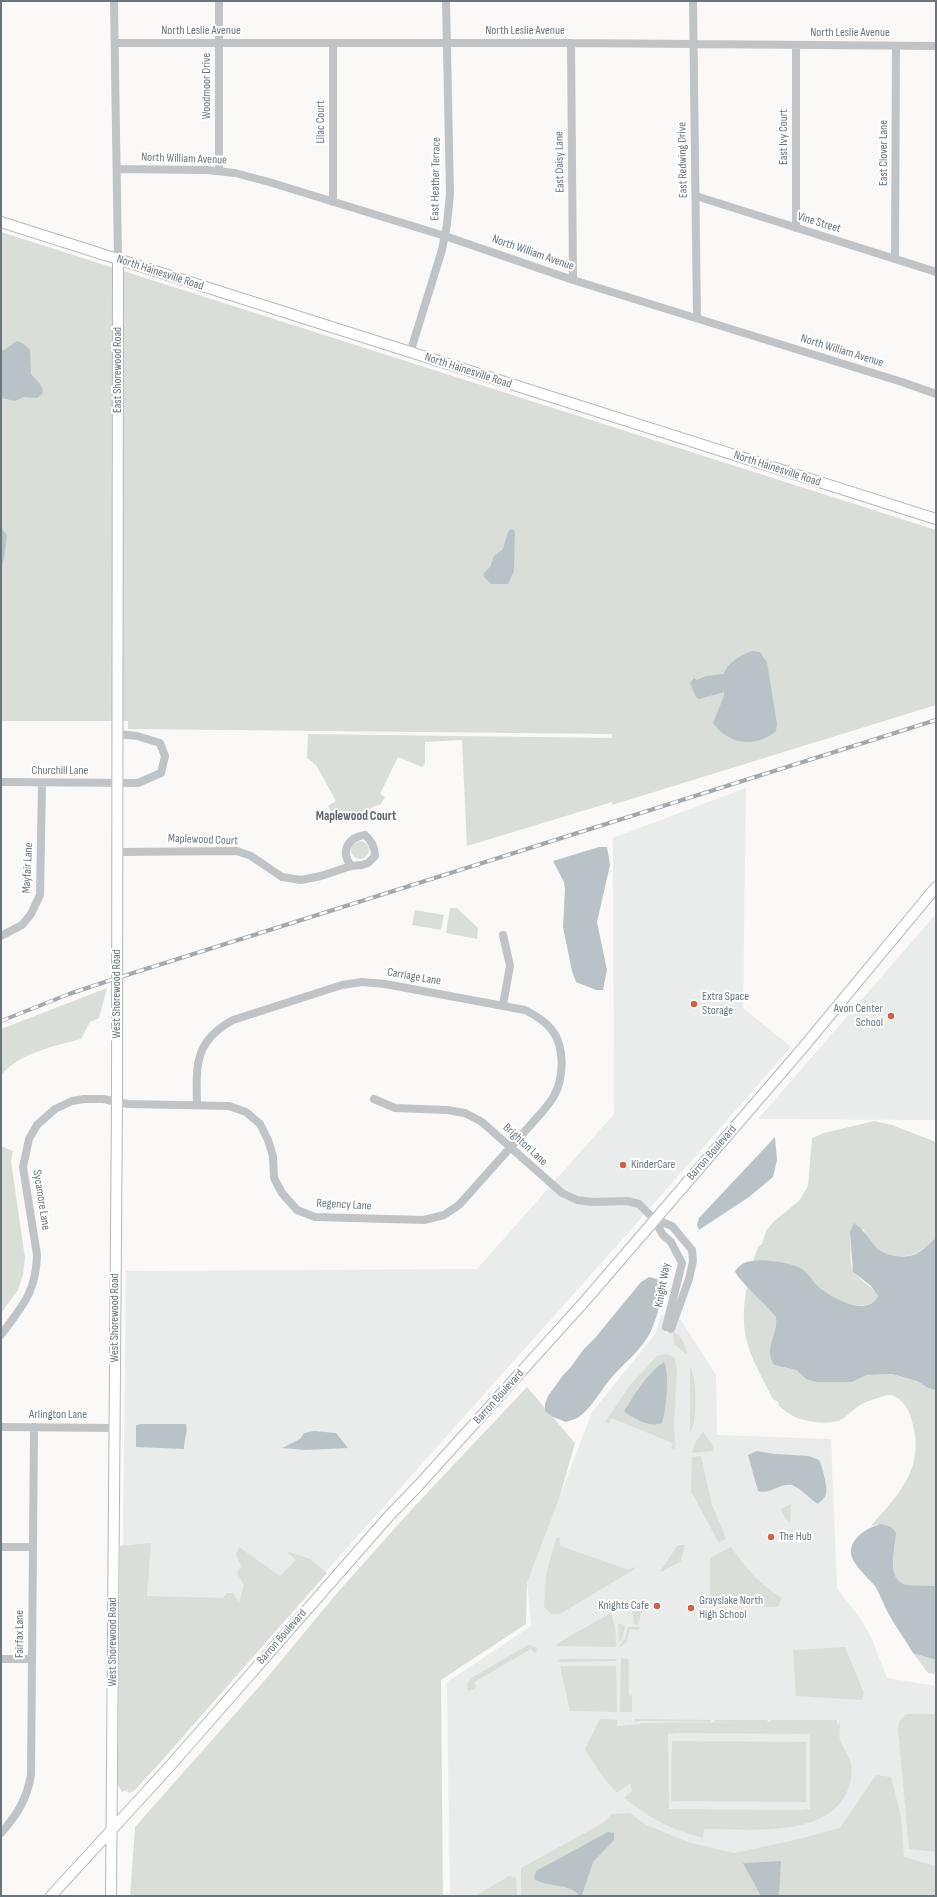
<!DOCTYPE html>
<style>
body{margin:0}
#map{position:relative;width:937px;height:1897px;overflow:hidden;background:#faf9f8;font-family:"Sofia Sans Condensed",sans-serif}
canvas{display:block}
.frame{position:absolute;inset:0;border:2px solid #68757f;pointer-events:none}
</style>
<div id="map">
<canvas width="937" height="1897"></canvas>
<div class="frame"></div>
</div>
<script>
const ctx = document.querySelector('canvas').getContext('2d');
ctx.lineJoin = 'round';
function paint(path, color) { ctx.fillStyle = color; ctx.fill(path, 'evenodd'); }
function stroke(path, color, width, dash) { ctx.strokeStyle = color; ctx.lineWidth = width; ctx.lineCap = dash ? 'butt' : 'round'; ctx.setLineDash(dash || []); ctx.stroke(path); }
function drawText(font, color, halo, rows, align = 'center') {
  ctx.font = font + ' "Sofia Sans Condensed",sans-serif'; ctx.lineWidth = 4; ctx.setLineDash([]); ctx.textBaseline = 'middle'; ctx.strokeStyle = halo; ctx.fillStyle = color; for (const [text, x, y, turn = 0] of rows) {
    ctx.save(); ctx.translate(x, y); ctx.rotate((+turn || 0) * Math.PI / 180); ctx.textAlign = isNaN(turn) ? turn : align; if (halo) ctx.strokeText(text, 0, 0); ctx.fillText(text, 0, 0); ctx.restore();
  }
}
paint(new Path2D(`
 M746,788L743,1008L791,1047L628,1233L128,1793L120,1787L126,1271L477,1269L614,1114L613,838Z
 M936,914V1120L758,1119Z
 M661,1315L681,1320L716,1375L717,1435L831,1439L837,1588L860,1618L871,1637L887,1678L936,1686V1896H450L447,1682L531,1626L527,1582L592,1412L656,1333Z`), '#eaebeb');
paint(new Path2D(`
 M1,232L936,530V705L612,805V802L467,846L462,740L425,742V764L422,767L398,757L380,794L385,797L380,805C372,805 370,811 363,813C355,817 340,813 331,812L328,806L336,801L316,765L307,758L308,734L612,738V734L128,729V721H1Z
 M351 850a9 9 0 1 1 18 0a9 9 0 1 1-18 0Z
 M450,908H457L478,928L477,939L446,933Z
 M415,910L444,915L441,930L412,925Z
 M107,988L99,1018L90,1022L81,1039C54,1046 20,1053 1,1075V1029Z
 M874,1121L892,1125L936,1142V1238C929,1243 924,1249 917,1253C906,1259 884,1256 876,1247C871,1242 867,1235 863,1229L850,1238C852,1248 849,1258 852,1267C855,1279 872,1285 878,1296L875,1302C857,1312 833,1299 819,1287C810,1279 804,1270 793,1266C781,1261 766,1261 753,1261L758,1247L762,1244L766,1231L773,1222L799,1201L808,1186L812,1138L824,1133Z
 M1,1146L13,1151L11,1161L25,1258L23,1275L18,1290L1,1313Z
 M747,1287L776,1317C778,1336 763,1347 774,1365L796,1370L806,1379L822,1382H852L867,1375L892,1374L917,1381L928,1388L936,1390V1586C927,1585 917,1586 908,1585C884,1581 896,1548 896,1532L876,1525L871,1526C903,1490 928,1464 909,1412C906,1405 898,1395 889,1395C885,1395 879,1398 875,1399C856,1405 858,1407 844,1418C832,1426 810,1422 797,1418C791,1415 784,1410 779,1406L778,1402L773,1399C751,1356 737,1336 747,1287Z
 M673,1332C681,1334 687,1347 687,1355L674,1344Z
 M666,1354L674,1357L677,1369L674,1420L675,1449L671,1448L673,1443L611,1418L609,1423L605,1422L631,1384L657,1356Z
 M690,1366C697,1377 698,1423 690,1432Z
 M527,1387L575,1443L559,1499L527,1583L526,1624L441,1680L443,1896H130L135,1827L265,1680L338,1592L412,1509Z
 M703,1432L712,1444L714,1451L692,1453L695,1443Z
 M701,1456L712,1505L726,1538L719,1543L691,1491L692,1457Z
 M791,1504L790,1523L785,1518L781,1509Z
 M560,1537V1546L629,1570L634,1567L635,1569L560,1614H551L544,1607L546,1574L556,1539Z
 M151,1543L147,1596L223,1598L227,1593H233L239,1602L244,1585L237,1573L241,1566L236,1554L239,1547L280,1576L296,1560L286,1551L310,1559L327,1573L157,1766L134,1791L128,1793V1789L122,1792L118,1785V1776L120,1546Z
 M678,1545H685L681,1561L661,1572V1570Z
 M731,1547C747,1569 758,1583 782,1598L778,1607L746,1606V1603H718L717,1606H710V1558Z
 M632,1609H642L638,1625L634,1624Z
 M611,1613L615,1628L616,1647L556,1646L558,1643Z
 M618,1624H622L625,1627L622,1638L619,1642Z
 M628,1627H640L639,1630L630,1629L626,1643L620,1647V1645L625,1639Z
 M528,1645L536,1647L537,1650L535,1654L531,1649L474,1682L476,1687L474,1689L468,1691L467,1689L468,1682L473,1677Z
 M845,1647L864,1693L862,1700L796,1696L793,1650Z
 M913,1653L936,1660V1674L928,1673Z
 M621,1658L629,1659V1695L632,1696V1712H620Z
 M561,1659H616V1661L560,1662L558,1661Z
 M560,1666H616L617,1712L570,1711Z
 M906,1714H936V1852L909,1849L898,1728L899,1722Z
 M600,1719L617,1720V1726L640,1724L641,1723L753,1722H715V1720H768L767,1722H837L838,1726L840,1721C840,1727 839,1735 840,1740C845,1754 854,1759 851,1777C842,1840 753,1829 704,1829L703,1838C669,1829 652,1819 624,1798L632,1791L630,1783L617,1793L600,1773L585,1749ZM678,1733L810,1734V1809L800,1810L669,1809L668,1734Z
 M634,1719L711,1720V1722L635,1721Z
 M771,1720H837V1722H771Z
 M672,1741L806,1742V1802L671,1801Z
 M876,1775L891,1777L901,1817L904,1857L936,1866V1896H521V1868L603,1823L612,1814L630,1813L646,1825L691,1843L734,1853L795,1840L840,1828Z
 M509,1876L516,1878L517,1896H475Z`), '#daded8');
paint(new Path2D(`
 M17,341L24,344L30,350L31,374C36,381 42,382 43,393L37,398L24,397L15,401L1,398V352Z
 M1,528L7,535C5,546 6,553 2,565Z
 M511,529L514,530L515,534L514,571L508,584H491L483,576L484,573L490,567L494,556L503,549L508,532Z
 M752,651L760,652L767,662L777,724L776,731C755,749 728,744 713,723L724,696V692L699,699L696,697L690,683L694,678L697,680L706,676L724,674C726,664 742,654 752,651Z
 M599,847H607L610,865L597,922L607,970L603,990H596L576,982L572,971L563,927L565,889L564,882L553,861Z
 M775,1137L777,1160L773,1177L749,1197L699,1230L697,1225L699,1218Z
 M854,1223C864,1230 868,1237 875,1246C883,1256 905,1259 916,1254C924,1250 929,1243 936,1238V1390L928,1388L917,1381L892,1374L867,1375L852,1382H816L806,1379L796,1370L774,1365C763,1347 778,1336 776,1317C768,1307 736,1278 735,1271C737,1268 740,1265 744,1263C757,1257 790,1262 802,1269C809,1274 813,1282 819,1287C832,1298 867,1318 878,1296L871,1286L853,1272L850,1232Z
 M649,1277L661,1280C663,1298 658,1314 651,1331C643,1349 624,1363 611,1378C601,1390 593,1406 580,1416C577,1419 571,1420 566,1422L553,1417L545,1411V1404L548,1396L564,1374L571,1367L583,1350L595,1338L641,1282Z
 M664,1362C670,1374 666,1411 662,1423C650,1428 634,1419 624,1411C635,1394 647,1373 664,1362Z
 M141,1424H186C188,1433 184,1439 184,1449L136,1447V1425Z
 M314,1431L336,1433L348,1448L306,1450L282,1448L300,1439L304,1433Z
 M757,1451L775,1454L809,1456L819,1460C822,1466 828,1487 826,1494C825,1498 821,1501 818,1504C811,1500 799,1487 792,1485C779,1483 771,1495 758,1491L748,1455Z
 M881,1524L891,1527L896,1532C896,1548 884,1581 908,1585C917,1586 927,1585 936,1586V1660L913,1653C905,1639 895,1626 887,1611C883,1603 880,1594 875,1586C869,1579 849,1561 851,1551C852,1536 869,1527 881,1524Z
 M608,1832L614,1833V1840L593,1862L582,1895L580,1896C568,1882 548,1888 534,1879L536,1871Z
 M781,1861L779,1896H761L743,1863Z`), '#b9c3c7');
const major = new Path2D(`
 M1,222L936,519
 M51,1896L170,1766L389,1516L418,1486L585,1301L801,1050L936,887
 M111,1896L117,1101L118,260`);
stroke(major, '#b4b8bb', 12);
stroke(new Path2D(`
 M114,1L118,260
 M219,1V171
 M693,1L697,318
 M115,43H571L936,46
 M333,43V202
 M571,43L573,280
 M796,45V228
 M117,169L207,170L235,173L269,182L445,236L573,280L902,382L936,394
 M696,196L936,272
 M895,259L896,46
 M410,353L442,250L447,224L450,194L446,1
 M1,782L138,783L161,773L165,756L160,743L137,736L118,734
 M118,852L237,851L251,856L282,877L301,880L321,876L351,866L362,865L368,863L375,856C375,847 372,841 365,835C348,837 340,851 351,866
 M503,935L510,966L503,1005
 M1,936L22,925L31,914L40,895L42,783
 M374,1099L395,1108L447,1110L465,1113L482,1122L562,1193L577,1200L592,1202L627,1201L639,1204L654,1219L663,1235L671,1242L682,1263L666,1327
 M654,1219L672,1226L692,1250L693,1261L689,1279L671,1329
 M1,1335C22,1306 36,1293 37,1255L23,1167L29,1139L37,1125L55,1109L72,1101L84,1099H103L128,1104L229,1106L246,1112L260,1124L268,1140L273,1156L274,1178L282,1193L297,1210L315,1217L424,1220L444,1215L459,1205L543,1111C547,1106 551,1101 554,1096C564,1078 565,1047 552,1030C545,1021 535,1015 525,1010L385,984L362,982L342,985L233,1020C194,1041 196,1066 197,1105
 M1,1427L114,1428
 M1,1547H33
 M1,1659H32
 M1,1833C17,1815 27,1799 31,1775L34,1427`), '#c0c4c7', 8);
stroke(major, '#fff', 10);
const rail = new Path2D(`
 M1,1021L69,994L111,980L936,720`);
stroke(rail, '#a2a8ad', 4);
stroke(rail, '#fff', 2.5, [8]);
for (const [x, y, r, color] of [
 [694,1004,4,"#cd6244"],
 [891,1016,4,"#cd6244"],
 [623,1165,4,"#cd6244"],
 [771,1537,4,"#cd6244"],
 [657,1606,4,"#cd6244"],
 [691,1608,4,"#cd6244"]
]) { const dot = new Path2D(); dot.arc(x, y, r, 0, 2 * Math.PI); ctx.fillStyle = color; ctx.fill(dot); stroke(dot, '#fff', 1.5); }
drawText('12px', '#68757f', '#fff', [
 ["North Leslie Avenue",201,31],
 ["North Leslie Avenue",525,31],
 ["North Leslie Avenue",850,33],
 ["Woodmoor Drive",207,86,-90],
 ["Lilac Court",321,122,-90],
 ["East Ivy Court",784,137,-90],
 ["East Clover Lane",884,153,-90],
 ["North William Avenue",184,159,2],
 ["East Redwing Drive",683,160,-91],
 ["East Daisy Lane",560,162,-91],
 ["East Heather Terrace",436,179,-89],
 ["Vine Street",819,223,17],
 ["North William Avenue",533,253,19],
 ["North Hainesville Road",160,273,18],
 ["North William Avenue",842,351,17],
 ["East Shorewood Road",118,370,-90],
 ["North Hainesville Road",468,371,18],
 ["North Hainesville Road",777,469,18],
 ["Churchill Lane",60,771],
 ["Maplewood Court",203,840,2],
 ["Mayfair Lane",28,868,-87],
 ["Carriage Lane",414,977,10],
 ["West Shorewood Road",117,994,-90],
 ["Brighton Lane",525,1145,43],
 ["Barron Boulevard",712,1153,-49],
 ["Sycamore Lane",41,1200,81],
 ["Regency Lane",344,1205,3],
 ["Knight Way",663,1285,-80],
 ["West Shorewood Road",115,1318,-90],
 ["Barron Boulevard",499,1397,-48],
 ["Arlington Lane",58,1415],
 ["Fairfax Lane",20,1634,-90],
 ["Barron Boulevard",282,1637,-49],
 ["West Shorewood Road",113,1642,-90]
]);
drawText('12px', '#68757f', '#fff', [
 ["Extra Space",702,997],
 ["Storage",702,1011],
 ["Avon Center",883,1009,"right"],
 ["School",883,1023,"right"],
 ["KinderCare",631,1165],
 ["The Hub",779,1537],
 ["Grayslake North",699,1601],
 ["High School",699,1615],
 ["Knights Cafe",649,1606,"right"]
], 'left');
drawText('bold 13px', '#5a636b', '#fff', [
 ["Maplewood Court",356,817]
]);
</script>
